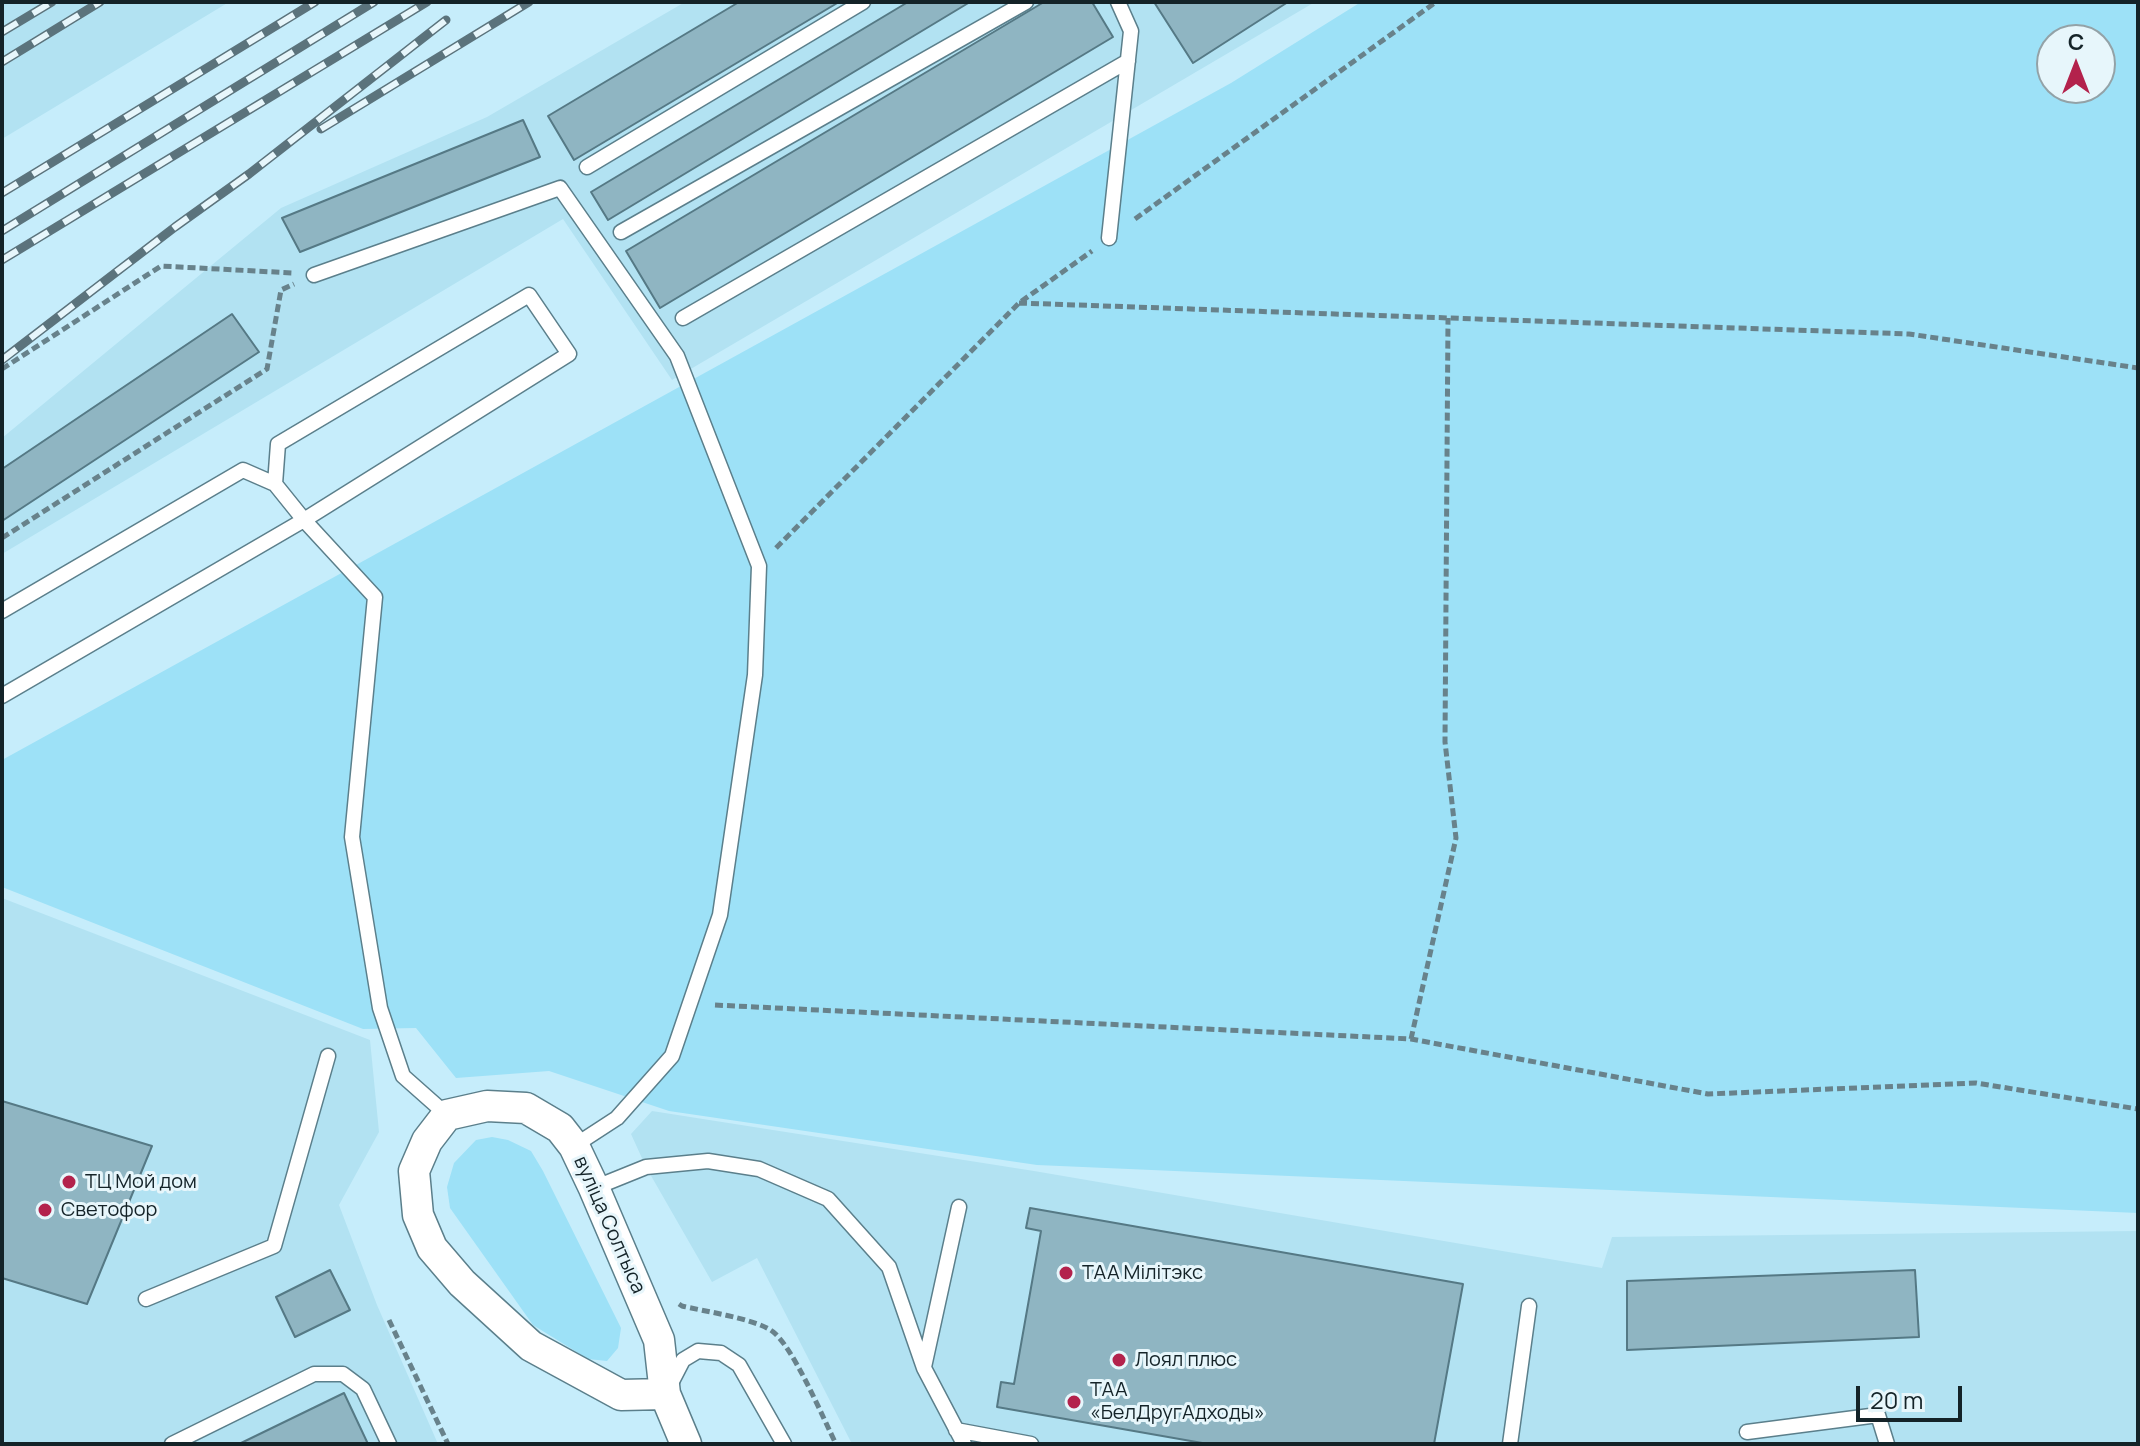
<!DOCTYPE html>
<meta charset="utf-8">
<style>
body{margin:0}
#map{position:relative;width:2140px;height:1446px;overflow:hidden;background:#c6edfb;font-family:Manrope,sans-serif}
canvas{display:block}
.frame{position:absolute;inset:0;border:4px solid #142328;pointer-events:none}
.north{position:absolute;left:2036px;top:24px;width:80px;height:80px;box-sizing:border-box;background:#e7f6fb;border:2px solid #93a2a7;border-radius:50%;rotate:0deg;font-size:22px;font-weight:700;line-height:32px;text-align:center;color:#142328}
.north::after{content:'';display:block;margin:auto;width:28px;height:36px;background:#b3224c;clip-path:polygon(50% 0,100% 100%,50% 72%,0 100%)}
.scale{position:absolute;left:1856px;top:1386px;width:106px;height:36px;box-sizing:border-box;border:4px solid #142328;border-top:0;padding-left:10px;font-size:24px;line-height:28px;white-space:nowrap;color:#142328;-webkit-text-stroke:6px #e7f6fb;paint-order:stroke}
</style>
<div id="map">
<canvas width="2140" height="1446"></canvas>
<div class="frame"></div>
<div class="north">С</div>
<div class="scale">20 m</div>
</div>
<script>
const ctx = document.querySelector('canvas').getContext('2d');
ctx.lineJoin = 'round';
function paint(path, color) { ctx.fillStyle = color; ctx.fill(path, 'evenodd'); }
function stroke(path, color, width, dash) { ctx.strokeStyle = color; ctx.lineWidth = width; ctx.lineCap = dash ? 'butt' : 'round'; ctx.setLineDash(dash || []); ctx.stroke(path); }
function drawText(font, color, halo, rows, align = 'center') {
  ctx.font = font + ' Manrope,sans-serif'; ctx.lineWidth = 6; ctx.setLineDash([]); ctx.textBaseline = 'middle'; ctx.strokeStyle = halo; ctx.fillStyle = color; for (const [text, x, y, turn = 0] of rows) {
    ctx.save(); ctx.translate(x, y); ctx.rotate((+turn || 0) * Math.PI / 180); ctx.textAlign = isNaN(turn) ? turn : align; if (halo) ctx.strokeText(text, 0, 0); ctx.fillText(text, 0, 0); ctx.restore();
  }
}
paint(new Path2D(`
 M2,2H229L2,139Z
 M685,2H1315L672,380L563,219L2,554V438L281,208L487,117Z
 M2,898L370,1040L379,1132L339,1205L377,1305L438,1444H2Z
 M652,1111L1034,1171L1602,1268L1612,1237L2138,1231V1444H852L757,1258L712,1282L646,1167L631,1134Z`), '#b2e2f2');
paint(new Path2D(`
 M1361,2H2138V1213L1037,1165L669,1111L549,1071L456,1078L416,1028L363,1029L2,887V760L1231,83ZM2052,40H2100V88H2052Z
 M492,1137L508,1140L531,1151L543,1171L621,1328L618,1348L607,1361L588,1359L533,1325L450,1208L447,1187L454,1163L476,1140Z`), '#9de1f7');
const building = new Path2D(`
 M739,2H839L574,160L548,116Z
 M908,2H970L608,220L591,192Z
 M1044,2H1092L1113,37L660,308L626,251Z
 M1154,2H1288L1193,63Z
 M523,120L540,157L300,252L282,218Z
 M232,314L259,352L2,521V469Z
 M2,1101L152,1146L87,1304L2,1278Z
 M1030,1208L1463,1284L1434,1444H1208L997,1407L1001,1382L1014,1384L1041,1231L1026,1228Z
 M330,1270L350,1310L295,1337L276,1297Z
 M1915,1270L1919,1337L1627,1350V1281Z
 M344,1393L368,1444H239Z`);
paint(building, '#8fb5c2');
stroke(building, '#557985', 2);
const service = new Path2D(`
 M587,167L863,2
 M621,232L1026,2
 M1109,238L1131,31L1118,2
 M314,275L560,188L677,356L759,566L755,675L720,915L672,1056L617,1118L574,1146
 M529,295L569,354L304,520L275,484L278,444Z
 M683,318L1128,61
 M2,611L243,470L275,484
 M2,696L304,520L375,597L352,837L380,1008L403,1076L447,1115
 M594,1188L646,1167L708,1161L759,1169L828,1199L889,1267L924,1368L964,1444
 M146,1299L274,1246L328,1056
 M924,1367L959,1207
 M669,1387L683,1360L698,1351L721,1353L739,1365L784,1444
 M956,1430L1031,1444
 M1747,1432L1878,1415L1887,1444
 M172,1444L314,1374H343L363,1389L389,1444
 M1510,1444L1529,1306`);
const minor = new Path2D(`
 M665,1394L621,1395L531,1346L462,1283L432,1248L418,1215L414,1171L427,1141L447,1115L487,1106L526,1108L560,1128L574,1146L594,1188L659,1340L665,1394L686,1444`);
stroke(service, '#5b7f8b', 17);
stroke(minor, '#5b7f8b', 33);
stroke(new Path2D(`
 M1135,219L1436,2
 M1019,303L1909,334L2138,368
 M2,369L161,266L293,273
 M2,538L267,369L281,290L294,284
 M776,548L1019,303L1092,251
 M715,1005L1411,1039L1708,1094L1976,1083L2138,1109
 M1411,1039L1456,838L1445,742L1448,318
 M679,1304L682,1306C703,1311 756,1319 772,1331C793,1346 823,1418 836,1444
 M389,1320L448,1444`), '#68828b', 5, [8, 4]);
stroke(service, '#fff', 14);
stroke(minor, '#fff', 30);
const rail = new Path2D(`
 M2,32L52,2
 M2,62L100,2
 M321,129L529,2
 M2,193L315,2
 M2,231L374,2
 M2,260L427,2
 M2,360L175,227L249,174L446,20`);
stroke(rail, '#5b737c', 9);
stroke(rail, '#e7f6fb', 6, [18]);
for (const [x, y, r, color] of [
 [69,1182,8,"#b3224c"],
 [45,1210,8,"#b3224c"],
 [1066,1273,8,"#b3224c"],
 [1119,1360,8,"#b3224c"],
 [1074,1402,8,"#b3224c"]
]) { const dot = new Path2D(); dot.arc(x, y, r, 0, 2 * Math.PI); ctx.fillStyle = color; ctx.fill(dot); stroke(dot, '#e7f6fb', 3); }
drawText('20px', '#142328', '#e7f6fb', [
 ["ТЦ Мой дом",85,1182],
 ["Светофор",61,1210],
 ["ТАА Мілітэкс",1082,1273],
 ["Лоял плюс",1135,1360],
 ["ТАА",1090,1390],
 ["«БелДругАдходы»",1090,1413]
], 'left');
drawText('20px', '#142328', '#e7f6fb', [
 ["вуліца Солтыса",609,1225,66]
]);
</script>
